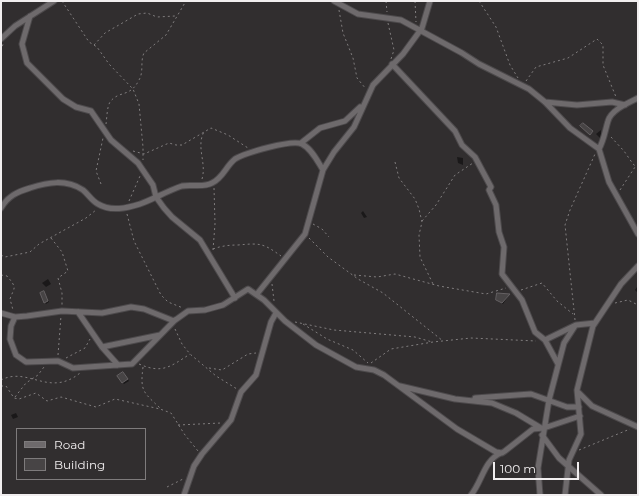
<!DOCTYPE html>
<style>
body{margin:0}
#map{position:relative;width:639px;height:496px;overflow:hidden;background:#312e2f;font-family:Montserrat,sans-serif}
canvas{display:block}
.frame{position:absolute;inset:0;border:2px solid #f1eeef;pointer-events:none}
.legend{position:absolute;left:16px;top:428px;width:130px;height:52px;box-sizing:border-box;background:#312e2f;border:1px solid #7e7b7c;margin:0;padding:5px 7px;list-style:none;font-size:12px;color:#f1eeef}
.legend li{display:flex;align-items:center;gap:8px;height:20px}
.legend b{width:20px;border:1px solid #7e7b7c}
.scale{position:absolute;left:493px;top:462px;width:86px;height:18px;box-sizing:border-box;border:2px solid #f1eeef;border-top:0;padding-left:5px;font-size:12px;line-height:14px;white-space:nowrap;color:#f1eeef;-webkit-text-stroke:3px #312e2f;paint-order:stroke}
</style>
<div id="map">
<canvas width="639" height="496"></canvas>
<div class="frame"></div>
<ul class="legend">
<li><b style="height:5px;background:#6e6a6c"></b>Road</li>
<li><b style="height:11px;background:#474445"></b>Building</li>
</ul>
<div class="scale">100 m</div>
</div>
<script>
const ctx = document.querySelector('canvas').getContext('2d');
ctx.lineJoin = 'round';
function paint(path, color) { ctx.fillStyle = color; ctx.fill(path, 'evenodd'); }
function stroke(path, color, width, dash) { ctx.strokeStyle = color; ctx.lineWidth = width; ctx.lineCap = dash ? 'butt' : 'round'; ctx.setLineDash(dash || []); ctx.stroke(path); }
paint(new Path2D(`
 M601,130V137L600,138L596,134Z
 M457,157L463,158V165L458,163Z
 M363,211L367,217L364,218L361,213Z
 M48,279L51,284L46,287L42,283Z
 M637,287L638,288V293L635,290Z
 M44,292L49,302L46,304L45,302Z
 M509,295L503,304L499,301Z
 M125,375L129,381L124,384L123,383Z
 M16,413L18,417L13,419L11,415Z`), '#0007');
const building = new Path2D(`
 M583,123L593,131L590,135L580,126Z
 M44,291L48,301L44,303L40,293Z
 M497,293L510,294L502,303L496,300Z
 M123,372L128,379L122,383L117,376Z`);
paint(building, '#474445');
stroke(building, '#656163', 1);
const street = new Path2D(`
 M334,1L358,14L401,20L462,53L479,64L529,89L545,102L570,128L599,149L609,182L638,234
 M30,16L22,44L27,63L63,99L76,107L91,111L111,140L138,163L153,185L156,197L164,208L172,217L200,240L235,298
 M1,39L15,26L54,1
 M392,64L455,131L462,145L475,157L491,187L489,190L496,205L499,232L504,247L502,274L522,300L535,332L545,340L576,325L595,323
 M545,102L577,105L612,102L625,105
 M301,143L320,128L345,121L360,107
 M599,149C604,140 605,131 608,121C611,110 628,103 638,98
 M1,208C8,196 17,192 30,188C48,182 66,179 83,190C88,194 92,201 98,204C111,212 127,208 140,204C154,199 167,191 182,186C192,184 203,188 212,183C223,178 226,166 235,159C245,153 292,139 302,144C312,149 318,162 323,170
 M257,294L305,234L323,170L334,152L354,127L373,85L403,54L422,28L430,1
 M78,312L102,347L118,365
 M1,313L15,317L27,316L62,311L102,313L131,307L144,309L174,321L188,311L205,310L223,305L248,289L264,300L285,321L316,345L356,367L374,370L384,375L457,429L496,452L502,453L505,451L533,429L544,428L580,416
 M15,317L11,326L10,339L16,355L26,362L58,361L73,368L132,364L175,320
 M545,340L558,364
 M102,347L160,335
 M400,386L455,399L492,403L516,413L541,428
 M579,393L592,406L638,427
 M475,398L531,394L567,407H579
 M542,435L559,458L601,495
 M184,495L194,466L202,454L231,420L241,392L256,375L271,322L276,313
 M471,495C482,482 484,460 501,453
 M540,495L538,468L549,400L564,343L575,326
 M565,495L569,460L581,434L577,390L593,326L621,284L638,266`);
stroke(street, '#4d4a4c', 7);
stroke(new Path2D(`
 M62,1L89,42L97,47L109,64L133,89L139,104L143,147V160
 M386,1L387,12
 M415,1L416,22
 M479,1L496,27L510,65L518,78
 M339,10L343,33L353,58L357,78L366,89
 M388,23L394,50L391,59
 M94,45L105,33L138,14L147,13L157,17L175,16
 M1,51L3,44
 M526,81L536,67L568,58L597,39L603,45V65L616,97
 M106,124C107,117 107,107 110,102C119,90 130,98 139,80C144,72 140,61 144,53L166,35L186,1
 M611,137L624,151L633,164L638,168
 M133,151L144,154L169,143L176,145H182L211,128L228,135L248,148
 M395,162L399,178L415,199L419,209L422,222L419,235L420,257L433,284
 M202,179C207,162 195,146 205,130
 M101,184L96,171L103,138
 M620,190L635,167
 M129,201L140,176
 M127,214L134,241L161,295L168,302L183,308
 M422,221L436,205L455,175L473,163
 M313,224L322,229L329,237
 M51,238L62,252L68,271L58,278L62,293V305
 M309,238L328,257L358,279L383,293L443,341
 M213,249C221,246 229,245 238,245C260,243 263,243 281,256
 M213,250L215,224L214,187
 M1,255L5,257L30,252L39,244L86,218L96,210
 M1,275L7,276C18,289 14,287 10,299L13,310
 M354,275L377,277L395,274L439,286L486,294L506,288
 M272,284L274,301
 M521,290L542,283L557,301L573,314
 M615,303L628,300L638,305
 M575,320L565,225L570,210L595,154
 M295,322L334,330L415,337L432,342
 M303,324L327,339L353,350L368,363
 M175,329L182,344L190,354L216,376L237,389
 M58,355L61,316
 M66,358L85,348L90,339
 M371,363L391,349L433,342L471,338L536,341
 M139,364C162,374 170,367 190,354
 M143,367C140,391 143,392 160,408
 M209,368L222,370L248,354L256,353
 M1,380C28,366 49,398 80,373
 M1,386H6L14,398L19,399L36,393L47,401L61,397L96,407L115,399L160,409L171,413L185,435L198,451
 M15,397L26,383L38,375L44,367
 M178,425L221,423
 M579,450L630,429
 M167,487L183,479`), '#817e7f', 1, [2, 3]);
stroke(street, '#6e6a6c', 5);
</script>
